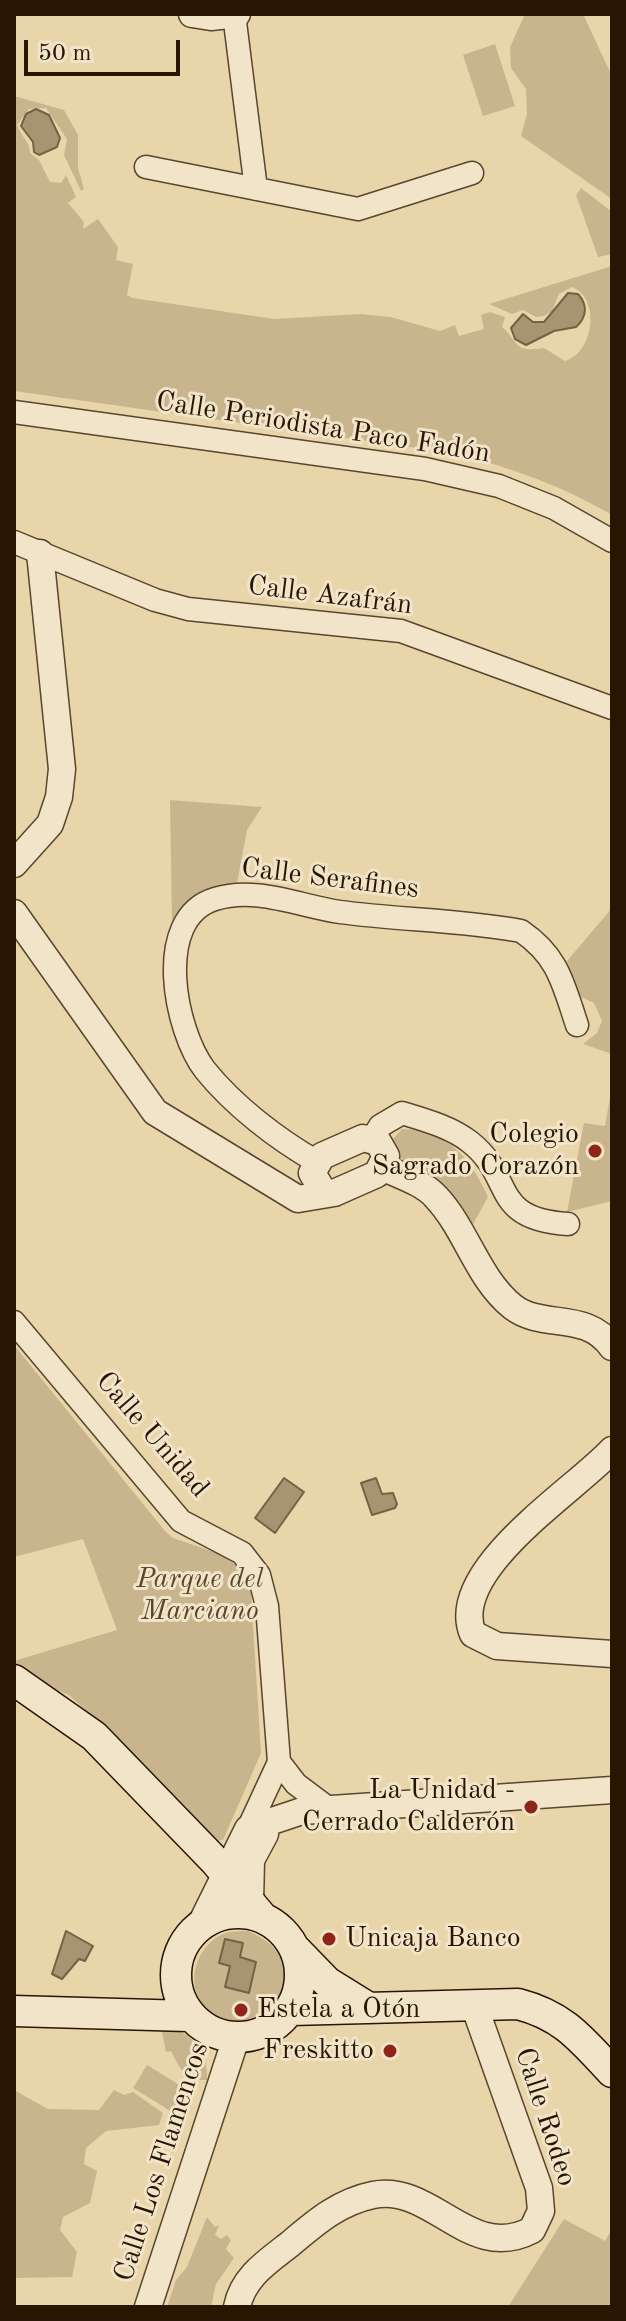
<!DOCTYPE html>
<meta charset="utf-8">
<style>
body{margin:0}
#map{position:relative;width:626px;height:2321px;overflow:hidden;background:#e9d5aa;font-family:"Old Standard TT",serif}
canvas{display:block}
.frame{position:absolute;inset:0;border:16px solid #281603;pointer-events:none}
.scale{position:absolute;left:24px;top:40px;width:156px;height:36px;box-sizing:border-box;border:4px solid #281603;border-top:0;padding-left:10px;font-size:24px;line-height:28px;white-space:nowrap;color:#281603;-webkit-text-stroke:6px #f1e4c8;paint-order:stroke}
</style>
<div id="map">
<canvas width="626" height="2321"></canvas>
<div class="frame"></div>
<div class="scale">50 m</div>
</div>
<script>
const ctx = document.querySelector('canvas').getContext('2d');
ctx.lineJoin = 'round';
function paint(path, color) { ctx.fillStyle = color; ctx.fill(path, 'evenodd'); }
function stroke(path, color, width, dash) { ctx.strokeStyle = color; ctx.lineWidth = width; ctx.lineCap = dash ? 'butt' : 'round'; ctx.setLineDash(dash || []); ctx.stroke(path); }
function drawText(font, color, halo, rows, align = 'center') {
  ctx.font = font + ' "Old Standard TT",serif'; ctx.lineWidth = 6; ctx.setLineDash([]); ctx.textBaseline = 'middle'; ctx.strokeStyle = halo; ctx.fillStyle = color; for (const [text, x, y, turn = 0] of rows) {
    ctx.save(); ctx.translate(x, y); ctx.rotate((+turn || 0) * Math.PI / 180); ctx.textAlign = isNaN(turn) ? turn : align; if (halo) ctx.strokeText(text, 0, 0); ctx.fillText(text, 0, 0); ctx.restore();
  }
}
paint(new Path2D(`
 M525,14H583L612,76V199L521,136L527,114L526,89L511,68L510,47Z
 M495,44L515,106L483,116L463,55Z
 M14,96L64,110L78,135V168L84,189L81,191L64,155L67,139L46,108L29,109L17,125C21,137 30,141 30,153L39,160L50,182L61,183L66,175L76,197L68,203L84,222L83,229L98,219L118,247L116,260L133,264L127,295L133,298L274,319L360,314L391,317L440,331L455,325L459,336L484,329L481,315L490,312L505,317L502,327C519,342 513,353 544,348L565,361C594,353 601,298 572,287L559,294L552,311L544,316L536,317L523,310L512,314L489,304L612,266V515C563,486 513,469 459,454L14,391Z
 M581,188L612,212V254L598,257L576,195Z
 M170,800L262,807L247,830L237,883C208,884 188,898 172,922Z
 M612,908V1054L583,1044L597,1033L602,1021L594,1003L579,996L567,961Z
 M612,1086V1201L567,1212L584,1123L605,1126Z
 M402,1129C448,1130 471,1159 488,1197L471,1228C462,1214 453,1197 442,1185C426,1168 393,1166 393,1139Z
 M14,1345L165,1531L173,1538L223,1555L237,1566L251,1593L261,1753L223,1840L215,1841L116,1738L69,1695L32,1680L14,1665V1661L117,1630L83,1539L14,1557Z
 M248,1931C345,1973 235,2071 198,1996C187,1974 201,1943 223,1934C230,1931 241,1931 248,1931Z
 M161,2027C191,2029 209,2052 207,2080C185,2081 180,2069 171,2051L166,2052Z
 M147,2065L194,2094L180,2117L133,2088Z
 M14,2090L48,2109L99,2110L114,2090L124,2095L133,2092L163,2113L159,2125L106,2131L86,2148L84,2164L97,2171L90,2203L63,2217L60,2230L77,2252L72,2277L14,2278Z
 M207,2217L215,2227L219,2225L215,2235L221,2239L227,2235L231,2240L226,2249L234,2258L216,2284L211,2307H167L176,2280L187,2267Z
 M564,2219L605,2241L612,2229V2307H508Z`), '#c8b58e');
const water = new Path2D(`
 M36,109L49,115L60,138L57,147L39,155L34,152L33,142L21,126L26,114Z
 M568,293L578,294C588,305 587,317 576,327L554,331L526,345L515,339L511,328L523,314L533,322H544Z
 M284,1478L304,1492L275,1533L255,1518Z
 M376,1478L382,1494L393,1493L397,1504L395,1508L372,1515L361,1483Z
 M66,1931L93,1946L85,1961L79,1959L62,1979L52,1974Z
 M225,1939L243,1943L240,1957L256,1962L249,1993L225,1987L230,1966L219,1963Z`);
paint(water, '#a79471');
stroke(water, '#746245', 2);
const minor = new Path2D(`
 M234,14L256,189
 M146,167L358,209L472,173
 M14,412L425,469L499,486L554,508L612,541
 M14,542L155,600L188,609L401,631L612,708
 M372,1139L380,1126L402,1113C425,1120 451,1127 470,1142C515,1177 489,1219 568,1224
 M317,1162C277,1139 234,1106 205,1070C175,1031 152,918 215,899C256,886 299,906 340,912C400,920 461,920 521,931C558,956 563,983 577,1025
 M14,1322L181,1521L242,1553L259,1575L267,1606L279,1762L296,1784L328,1808
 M248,1829L279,1762`);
const tertiary = new Path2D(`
 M192,14L211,17L237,14
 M14,864L50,824L59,797L62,769L40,553
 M14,913L155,1112L298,1199L334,1193
 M363,1138L378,1142L386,1156L377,1174L334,1193L323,1191L312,1173L322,1156Z
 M382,1167C399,1175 424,1183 436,1197C467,1230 477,1278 513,1307C543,1330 586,1310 612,1347
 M612,1450C574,1491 446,1571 473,1634L497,1646L612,1654
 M250,1903L251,1860L265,1834
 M200,1926L248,1829L302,1811L612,1790
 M148,2307L236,2038
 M237,2307C243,2277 267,2262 290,2244C316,2222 339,2202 373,2195C433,2183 469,2263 532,2230L541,2211L539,2188L474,2005`);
const secondary = new Path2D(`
 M14,1680L94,1736L215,1861L262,1917
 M176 1975a62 62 0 1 1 124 0a62 62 0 1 1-124 0Z
 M296,1950L327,1982L369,2008
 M291,2010L518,2004C564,2016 581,2039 612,2072
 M14,2011L188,2016`);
stroke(minor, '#58462d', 25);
stroke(tertiary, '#58462d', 29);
stroke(secondary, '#281603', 33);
stroke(minor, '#f1e4c8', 22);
stroke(tertiary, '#f1e4c8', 26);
stroke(secondary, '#f1e4c8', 30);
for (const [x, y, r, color] of [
 [595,1151,8,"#8f2418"],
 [531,1807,8,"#8f2418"],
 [329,1939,8,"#8f2418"],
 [241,2010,8,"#8f2418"],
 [390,2051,8,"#8f2418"]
]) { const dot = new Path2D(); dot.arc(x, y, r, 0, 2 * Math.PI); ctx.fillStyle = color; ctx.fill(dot); stroke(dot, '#f1e4c8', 3); }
drawText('28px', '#281603', '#f1e4c8', [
 ["Calle Periodista Paco Fadón",323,428,9],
 ["Calle Azafrán",330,596,7],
 ["Calle Serafines",330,879,7],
 ["Calle Unidad",152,1435,49],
 ["Calle Rodeo",545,2117,72],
 ["Calle Los Flamencos",162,2162,-72]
]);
drawText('28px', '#281603', '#f1e4c8', [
 ["Colegio",579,1135],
 ["Sagrado Corazón",579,1167],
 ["La Unidad -",515,1791],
 ["Cerrado Calderón",515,1823],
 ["Unicaja Banco",345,1939,"left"],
 ["Estela a Otón",257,2010,"left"],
 ["Freskitto",374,2051]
], 'right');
drawText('italic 28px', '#58462d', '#f1e4c8', [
 ["Parque del",200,1580],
 ["Marciano",200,1612]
]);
</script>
